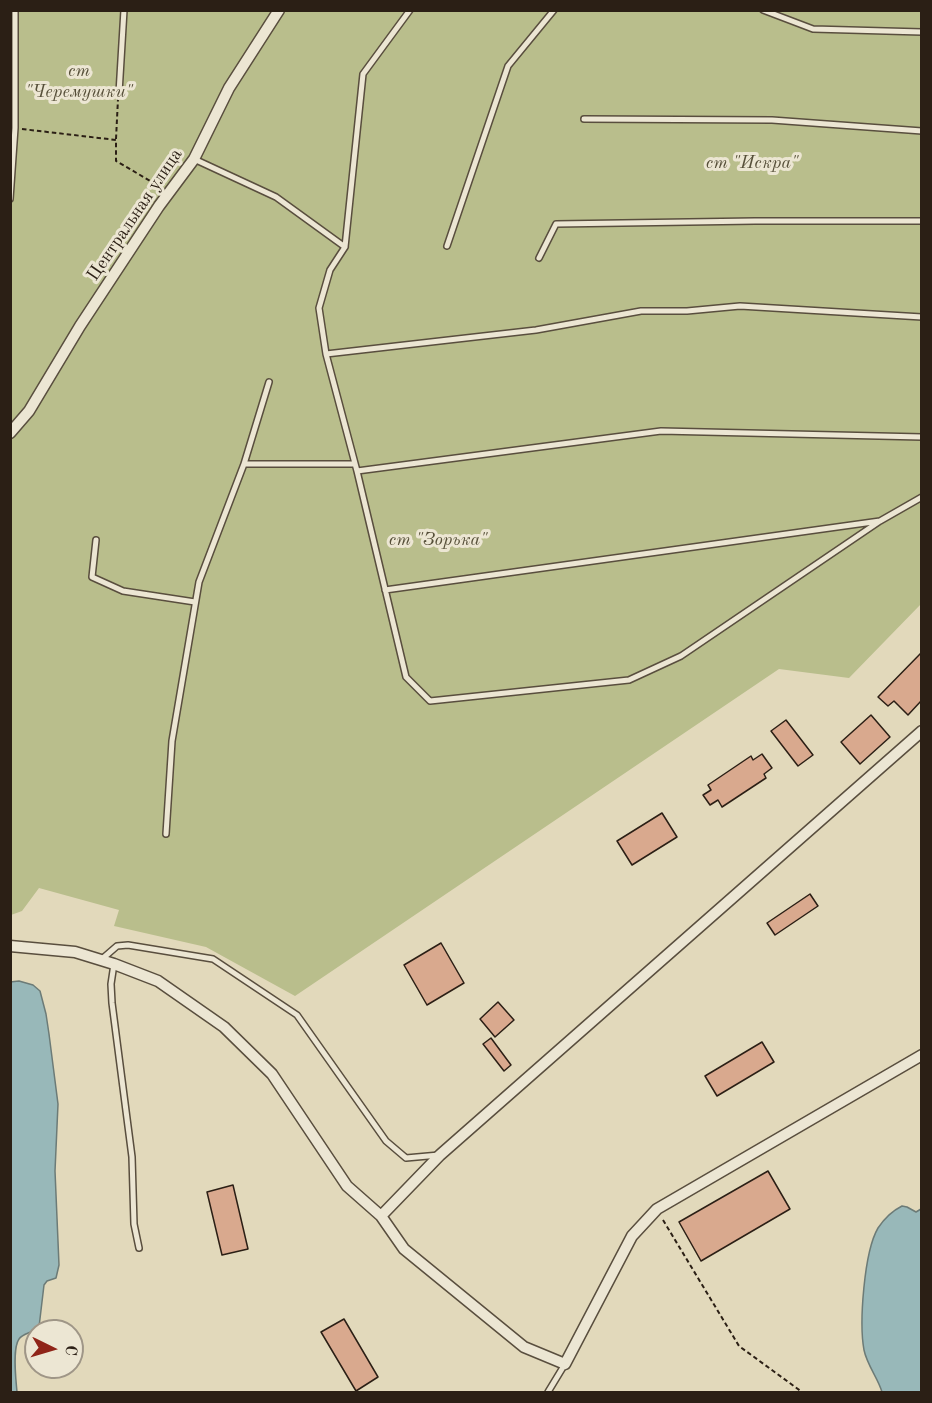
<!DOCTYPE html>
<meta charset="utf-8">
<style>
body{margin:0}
#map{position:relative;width:932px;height:1403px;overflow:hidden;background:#e2d9bb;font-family:"Old Standard TT",serif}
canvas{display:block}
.frame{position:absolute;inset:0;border:12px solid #2b1f15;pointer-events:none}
.north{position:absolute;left:24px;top:1319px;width:60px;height:60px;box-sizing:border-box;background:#ece6d3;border:2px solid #9f9687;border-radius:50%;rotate:95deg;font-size:16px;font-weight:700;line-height:24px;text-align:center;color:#2b1f15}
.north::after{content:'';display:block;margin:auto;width:21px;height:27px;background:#8f2418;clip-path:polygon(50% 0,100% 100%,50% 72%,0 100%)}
</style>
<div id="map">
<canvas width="932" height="1403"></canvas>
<div class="frame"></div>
<div class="north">С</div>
</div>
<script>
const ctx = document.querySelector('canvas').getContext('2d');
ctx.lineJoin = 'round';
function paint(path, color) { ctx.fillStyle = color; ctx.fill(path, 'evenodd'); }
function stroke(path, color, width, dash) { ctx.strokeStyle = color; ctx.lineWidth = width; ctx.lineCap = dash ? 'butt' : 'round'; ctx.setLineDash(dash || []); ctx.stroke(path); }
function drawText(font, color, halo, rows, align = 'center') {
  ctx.font = font + ' "Old Standard TT",serif'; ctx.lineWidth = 6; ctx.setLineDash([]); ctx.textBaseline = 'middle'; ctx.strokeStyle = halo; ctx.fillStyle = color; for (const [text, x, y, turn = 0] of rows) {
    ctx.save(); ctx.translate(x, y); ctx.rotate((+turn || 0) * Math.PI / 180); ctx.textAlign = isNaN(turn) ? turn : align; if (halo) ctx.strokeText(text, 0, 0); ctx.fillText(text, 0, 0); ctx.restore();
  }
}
paint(new Path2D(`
 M11,11H921V604L849,678L779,669L295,996L206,947L114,926L119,910L39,888L22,911L11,915Z`), '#b9be8c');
const water = new Path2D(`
 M19,981L33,985L40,991L46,1014L49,1034L58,1104L55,1171L59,1265L56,1278L47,1281L44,1285L39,1327C33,1333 23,1333 19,1339C12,1349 16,1380 17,1392H11L10,982Z
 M902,1206L907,1207L916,1212L921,1209V1392H882C878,1378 867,1365 864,1350C859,1323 864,1252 878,1228C884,1219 892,1211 902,1206Z`);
paint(water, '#98b8b9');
stroke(water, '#6c7b77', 1.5);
const building = new Path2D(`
 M921,653V701L908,715L894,701L888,706L878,697Z
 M871,715L890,737L860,764L841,742Z
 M786,720L813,755L798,766L771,731Z
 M762,754L772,768L764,774L766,778L722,807L718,800L710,805L703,795L711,790L708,785L751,756L753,760Z
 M662,813L677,837L632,865L617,841Z
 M810,894L818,906L775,935L767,923Z
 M441,943L464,983L427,1005L404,965Z
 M498,1002L514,1020L495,1037L480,1019Z
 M491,1038L511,1065L504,1071L483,1044Z
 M762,1042L774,1062L717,1096L705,1076Z
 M768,1171L790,1209L701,1261L679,1222Z
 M233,1185L248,1249L222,1255L207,1192Z
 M344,1319L378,1377L356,1391L321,1332Z`);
paint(building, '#d9a98e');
stroke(building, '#2b1f15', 1.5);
const service = new Path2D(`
 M410,10L363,74L345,247L330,270L319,308L326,354L357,471L406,677L430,701L629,680L681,656L880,521
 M763,10L813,29L922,32
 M119,93L124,10
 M584,119L772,120L922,131
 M194,159L276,197L345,247
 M10,199L15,128V10
 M447,246L508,66L554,10
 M539,258L556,224L755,221H922
 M326,354L536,330L641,311H687L740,306L922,317
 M244,464L269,382
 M357,471L661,431L922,437
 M96,540L92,577L123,591L195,602
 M385,590L880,521L922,497
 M166,834L172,741L199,582L244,464H355
 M102,959L117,946L128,945L213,959L297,1015L386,1141L406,1158L439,1155
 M114,964L111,984L112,1003L132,1157L134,1224L139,1248
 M548,1392L565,1364`);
const minor = new Path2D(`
 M10,433L29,411L80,326L159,206L194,159L229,88L279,10
 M10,946L75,952L114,964L158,981L224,1027L272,1074L347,1186L381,1216L404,1249L524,1347L565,1364L632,1236L657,1209L922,1055
 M381,1216L440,1155L922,731`);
stroke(service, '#594e3e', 8);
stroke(minor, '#594e3e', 13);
stroke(new Path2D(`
 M22,129L116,140V161L159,186
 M116,139L118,99
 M663,1220L739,1346L802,1392`), '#2b1f15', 2, [4.5, 3]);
stroke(service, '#ece6d3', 5);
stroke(minor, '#ece6d3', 10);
drawText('italic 18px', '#564f39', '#ece6d3', [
 ["ст",79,71],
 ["\"Черемушки\"",79,92],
 ["ст \"Искра\"",752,163],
 ["ст \"Зорька\"",438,540]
]);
drawText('18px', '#2b1f15', '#ece6d3', [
 ["Центральная улица",135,215,-56]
]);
</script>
